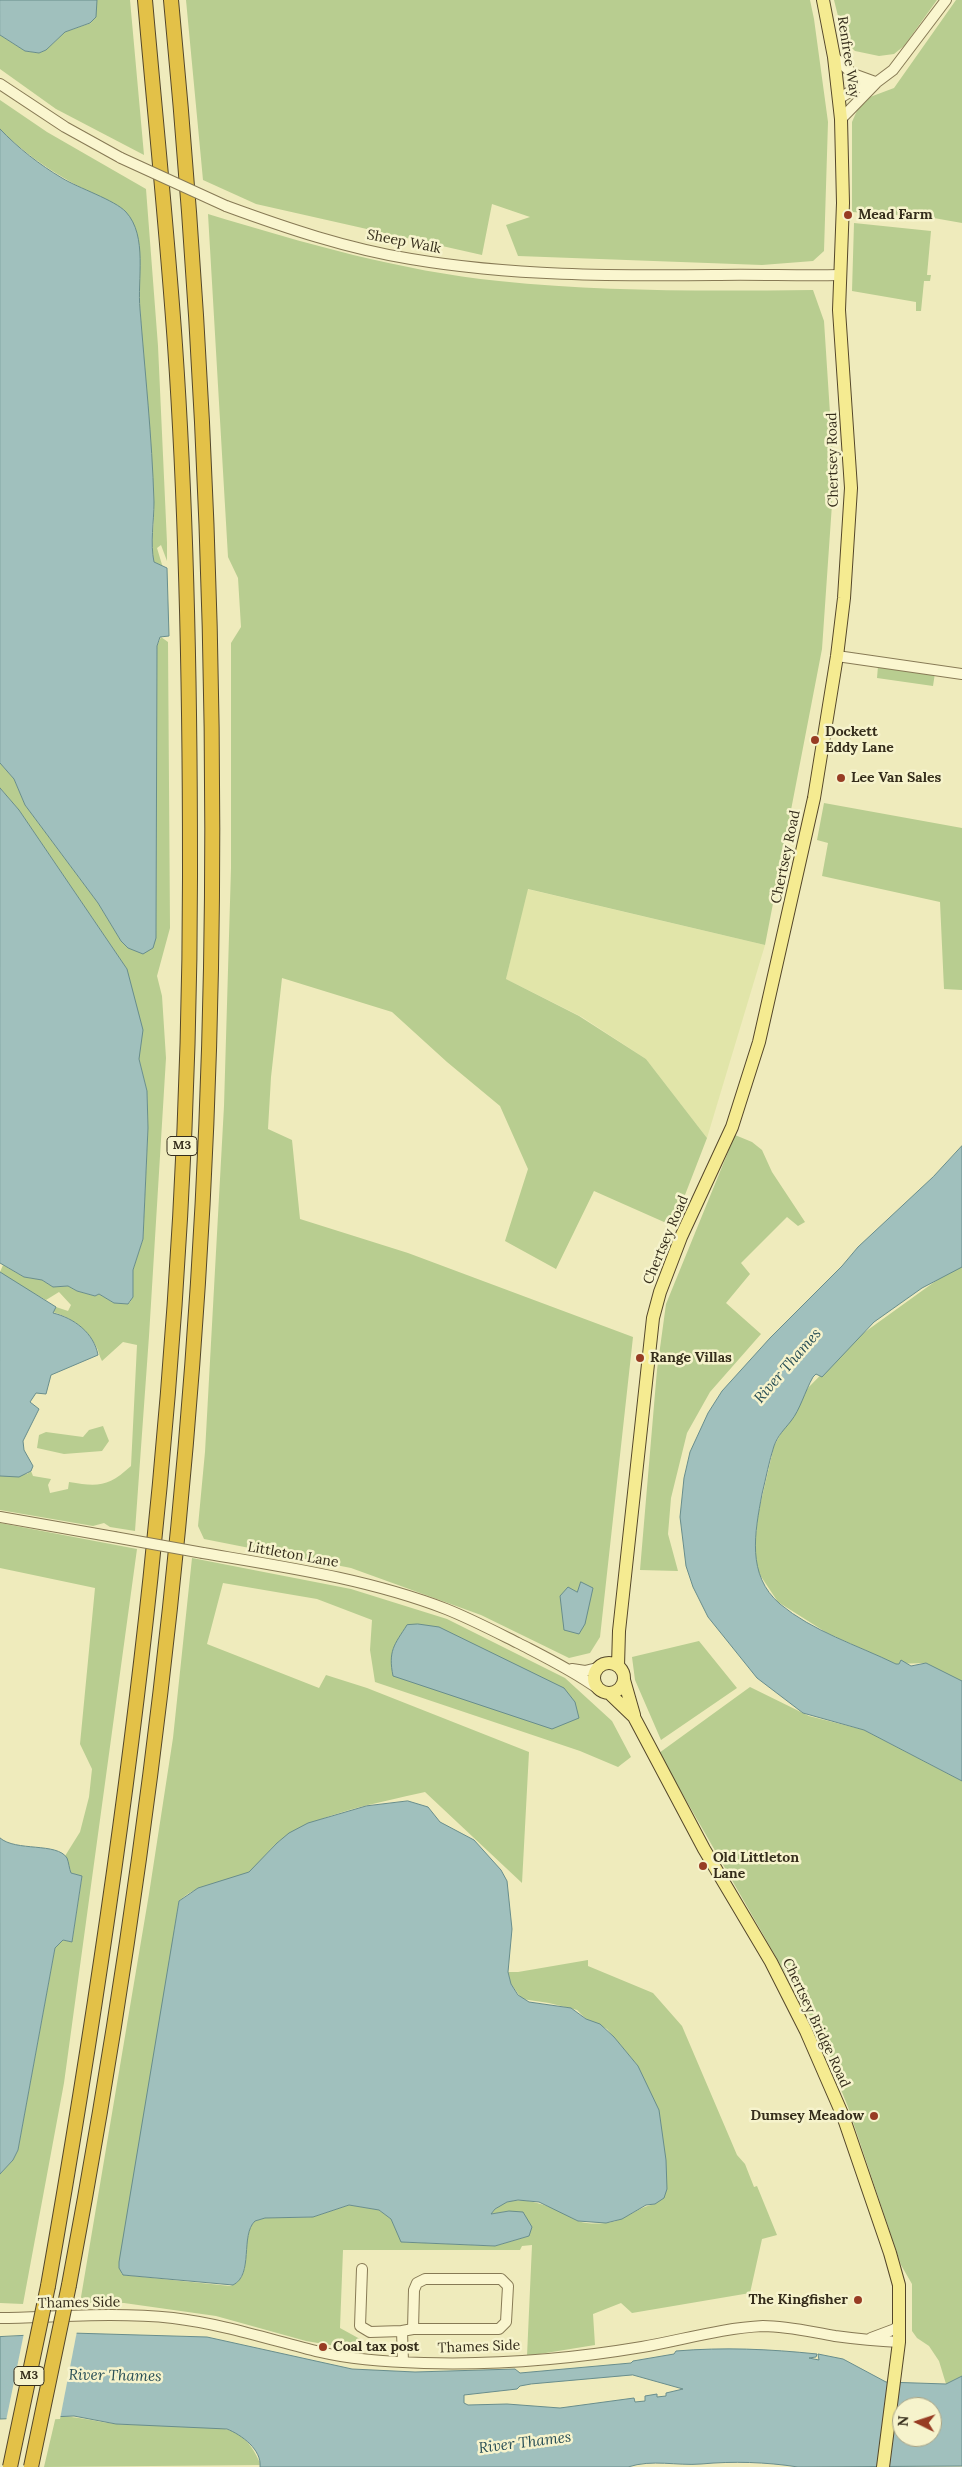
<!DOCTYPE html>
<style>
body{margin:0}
#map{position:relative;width:962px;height:2467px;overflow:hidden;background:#efebbc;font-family:Lora,serif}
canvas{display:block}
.north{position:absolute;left:892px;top:2397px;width:50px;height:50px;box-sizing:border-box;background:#f6f3cc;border:1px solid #a9a485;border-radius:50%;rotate:274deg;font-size:14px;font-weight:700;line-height:20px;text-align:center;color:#352d1b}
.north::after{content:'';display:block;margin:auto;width:18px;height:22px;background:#973c23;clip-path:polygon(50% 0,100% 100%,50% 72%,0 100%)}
</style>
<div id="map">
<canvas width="962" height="2467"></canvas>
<div class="north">N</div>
</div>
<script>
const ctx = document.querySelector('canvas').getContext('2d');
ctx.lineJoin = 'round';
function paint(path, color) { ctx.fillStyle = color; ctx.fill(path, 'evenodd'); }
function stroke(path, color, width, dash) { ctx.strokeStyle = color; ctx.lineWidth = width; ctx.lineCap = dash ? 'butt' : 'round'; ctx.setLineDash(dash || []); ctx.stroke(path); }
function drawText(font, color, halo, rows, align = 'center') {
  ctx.font = font + ' Lora,serif'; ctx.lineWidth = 5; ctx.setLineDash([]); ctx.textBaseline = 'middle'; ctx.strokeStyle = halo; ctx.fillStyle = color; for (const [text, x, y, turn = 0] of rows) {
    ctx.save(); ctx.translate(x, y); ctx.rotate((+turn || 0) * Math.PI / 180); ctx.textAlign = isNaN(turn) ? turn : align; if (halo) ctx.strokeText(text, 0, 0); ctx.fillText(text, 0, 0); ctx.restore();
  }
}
paint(new Path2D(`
 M527,889L765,945L707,1138L646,1059L582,1017L506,979Z`), '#e1e5a9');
paint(new Path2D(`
 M97,0H130L144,155L56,109L0,69V35L25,51L39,53L46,50L65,32L91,23Z
 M186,0H810L814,19L828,122L824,251L813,261L762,265L518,256L506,225L530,217L492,204L482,255L256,204L203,180Z
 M834,0H937L904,46L894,54L879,56L855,51L844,40Z
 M956,0H962V223L928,217L852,212V122L859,106L870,97L894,88Z
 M0,100L47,132L146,189L158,346L167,543V561L161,545L157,548L163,568L154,562C150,544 155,524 154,505C152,439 144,374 140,307C138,287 142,266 138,246C135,231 132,216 118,207C75,185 34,164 0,129Z
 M208,214C304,243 400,271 499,281C604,292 708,291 813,290L824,321L834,475L822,649L765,945L528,889L506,979L579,1016L646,1059L707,1138L673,1226L594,1191L556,1269L505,1241L528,1169L500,1106L447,1062L392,1012L282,978L271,1077L268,1129L292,1140L300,1219L408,1253L633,1337L600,1637L590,1653L569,1658L481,1615L351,1568L204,1539L198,1526L205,1452L224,1106L231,868V643L241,627L238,578L228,557ZM568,1588L577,1592L593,1588L590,1596H560Z
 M854,223L931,231L927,275H931L930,281H924L921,311H916V302L852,291Z
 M161,637L168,642L170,928L157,976L162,996L166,1058L149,1336L135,1531L110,1527L104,1523L93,1526L0,1510V1476L27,1474L31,1471L33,1476L51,1479L48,1485L50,1493L68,1489L69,1482C98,1487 108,1487 131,1466L137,1345L123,1342L102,1361C99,1356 99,1351 96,1346C87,1329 71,1317 53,1312L56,1307L68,1311L71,1305L59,1292L46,1300L11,1281L0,1272L3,1265L24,1277L42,1280L53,1287L68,1286L77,1291L95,1296L99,1294L114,1303L128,1304L131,1301L133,1270L143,1239L148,1128L147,1091L139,1059L127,969L19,810L0,788V763L14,779L25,805L98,903L121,941L156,938L157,646Z
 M878,666L935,673L933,686L877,678Z
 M824,803L962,828V990L944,989L940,902L822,876L828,843L817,840Z
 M735,1135L752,1142L762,1150L772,1172L805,1222L798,1226L787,1217L741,1263L750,1274L726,1303L761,1334L710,1392L687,1433L671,1498L668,1534L678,1571L640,1570L657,1370L666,1304Z
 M962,1262V1684L926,1663L896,1664L827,1633L778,1602L758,1572L754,1555L758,1514L774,1446L804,1392L858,1337Z
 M103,1426L109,1441L102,1451L64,1454L37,1448L39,1435L46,1432L83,1437L89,1430Z
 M0,1523L137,1549L64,2083L23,2304L0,2303V2174L13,2160L18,2150L55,1948L63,1940L72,1942L82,1877L71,1873L65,1856L80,1832L89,1797L92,1769L80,1744L95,1588L0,1568Z
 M192,1558L351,1589L447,1619L565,1678L612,1721L631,1757L618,1767L580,1751L375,1682L370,1650L372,1620L317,1599L223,1583L207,1644L319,1688L326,1675L367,1688L529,1752L522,1883L425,1792C378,1803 317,1813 278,1842C267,1851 260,1865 249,1872C226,1887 201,1880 179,1901L121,2273L124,2275L230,2286C256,2279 239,2236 255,2221L265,2218L313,2217L349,2205L379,2210L391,2219L402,2242L495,2246L529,2236L509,2211L491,2214C509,2189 543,2204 565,2213C569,2215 574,2220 578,2221C586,2224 598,2224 605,2223C624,2222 637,2207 655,2204L638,2066L607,2029L586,2019L577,2010L549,2003L522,1999L511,1984L508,1972H518L588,1960V1966L653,1993L682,2026L737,2155L745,2164L754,2187L757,2186L777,2235L762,2239L750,2293L632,2313L621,2303L593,2314L595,2345L527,2356L532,2245L522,2246L520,2250H343L340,2328L360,2339V2350L306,2341L216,2316L124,2303H80L149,1894L173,1738Z
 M699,1641L737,1688L661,1740L635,1680L632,1657Z
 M750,1687L809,1716L864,1730L962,1781V2376L946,2384L939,2361L929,2346L917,2338L912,2331V2284L901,2265L848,2107L815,2025L659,1753Z
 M56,2416C77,2416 96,2422 117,2424C144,2426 215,2421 236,2433C249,2440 255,2452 261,2465L44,2467Z`), '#b8cd90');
const water = new Path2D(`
 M0,0H97L96,17L90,23L65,32L46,50L39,53L25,51L0,35Z
 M0,129C18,148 40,165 62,178C78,188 115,200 126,212C148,236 137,280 140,309C145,373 152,437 154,502C154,522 150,543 154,562L167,568L169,636L160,637L157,646L156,938L153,948L143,954L128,948L121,941L98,903L25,805L14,779L0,763Z
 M0,788L19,810L127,969L143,1030L139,1059L147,1091L148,1128L143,1239L133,1270V1297L128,1304L114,1303L99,1294L95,1296L77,1291L68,1286L53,1287L42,1280L24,1277L0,1263Z
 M962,1146V1267L922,1288L874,1322L822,1377L816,1374L813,1377C805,1391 800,1410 791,1421C784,1430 778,1435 774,1446C769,1461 766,1478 762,1494C755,1532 746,1575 780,1604C812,1631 857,1645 896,1664H899L901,1660L911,1666L926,1663L962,1681V1781L864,1730L803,1713L757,1678L708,1617L693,1587L686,1566L680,1517L684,1478L690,1452L708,1413L722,1391L770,1338L842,1266L858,1247L933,1177Z
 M0,1272L56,1307L53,1313C74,1318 94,1333 98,1355L51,1375L46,1394L36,1393L30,1402L39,1409L23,1441L24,1450L33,1466L31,1471L19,1477L0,1476Z
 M581,1582L593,1588L585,1624L579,1634L564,1630L560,1596L568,1587L577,1592Z
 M418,1624L439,1627L564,1688L575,1702L579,1718L552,1729L393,1676C388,1651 394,1645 407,1625Z
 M408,1801L428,1807L440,1822L474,1840L501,1870L507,1881L512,1929L508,1972L511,1984L518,1995L529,2002L571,2008L586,2019L600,2024L614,2037L638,2066L659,2110L666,2160L667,2189L664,2198L655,2204L646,2205L622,2219L606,2223L578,2221L539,2202L518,2200L507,2202L495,2209L491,2214L509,2211L523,2212L532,2227L529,2236L495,2246L401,2242L391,2219L379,2210L349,2205L313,2217L265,2218L255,2221C240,2235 254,2275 233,2285L123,2275L119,2268V2262L179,1901L198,1888L249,1872L277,1843L289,1833L308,1823L366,1806Z
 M0,1838C16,1852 57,1842 67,1858C69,1863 69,1868 71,1873L82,1876L72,1942L63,1940L55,1948L18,2150L13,2160L0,2174Z
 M71,2333L207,2337L352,2369L415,2372L515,2369L520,2373L631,2363L633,2361L674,2354L676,2351C724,2347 769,2349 817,2354L816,2357L809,2358L819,2360L818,2354L843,2359L886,2382L946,2384L962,2376V2466L798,2467C766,2462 733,2461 701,2464C677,2466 652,2459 628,2467H260C262,2450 242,2435 227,2429L116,2424L74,2416L0,2419V2337ZM633,2375L683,2389L666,2393V2396L657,2397V2394L645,2396V2401L635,2402L634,2398L560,2408L507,2404L468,2405L464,2403V2395L517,2389L520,2386L531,2384ZM902,2407H932V2437H902Z`);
paint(water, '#a0c0bd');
stroke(water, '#688d8c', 1);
paint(new Path2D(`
 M77,2331L60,2419L6,2421L24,2333Z`), '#efebbc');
const minor = new Path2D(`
 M834,57L853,74L875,82
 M0,84L65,127L121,158
 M840,98L856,88L877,82L893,70L946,0
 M841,119L876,83
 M226,206C286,228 348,249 411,259C512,276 612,276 714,275C756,274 798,276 839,275
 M837,656L962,674
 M0,1517L114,1537
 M203,1553C285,1567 368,1579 446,1609C471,1619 494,1631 518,1643C545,1657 572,1670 597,1688
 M572,1669L585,1671L597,1668
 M362,2269L360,2326L370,2332L402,2331
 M0,2318C57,2317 116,2312 173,2318C223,2324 271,2340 320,2352C354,2360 389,2362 424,2363C496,2365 571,2359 642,2347C682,2340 722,2328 763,2326C788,2326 811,2332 835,2336C857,2339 878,2341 899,2342
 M871,2338L895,2329L900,2323
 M403,2362L402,2331L413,2329H499L506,2322L508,2286L501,2279H425L417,2283L414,2290L413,2329`);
const major = new Path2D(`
 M594 1678a15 15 0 1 1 30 0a15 15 0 1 1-30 0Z
 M618,1666L619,1631L653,1318L660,1292L681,1237L732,1127L759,1042L814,798L837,656L844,598L851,488L839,310L843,203L841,119L834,57L823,0
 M624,1680L634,1715
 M609,1693L634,1717L704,1849L771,1962L806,2031L843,2116L890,2253L899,2285V2342L883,2467`);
const highway = new Path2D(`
 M69,2285C151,1850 203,1410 211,968C217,644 202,322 171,0
 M48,2286C131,1815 191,1342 190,864C190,691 187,517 175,345C167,230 155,115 145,0`);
stroke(minor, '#877a55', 12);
stroke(major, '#54472a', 14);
stroke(highway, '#54472a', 16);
stroke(minor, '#faf6cf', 10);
stroke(major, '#f5eb91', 12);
stroke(highway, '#e3c148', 14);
const minorBridge = new Path2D(`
 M121,158L226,206
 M114,1537L203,1553`);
const highwayBridge = new Path2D(`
 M10,2467L48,2286
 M31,2467L69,2285`);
stroke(minorBridge, '#877a55', 12, []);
stroke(highwayBridge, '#54472a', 16, []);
stroke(minorBridge, '#faf6cf', 10);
stroke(highwayBridge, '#e3c148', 14);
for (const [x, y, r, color] of [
 [848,215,5,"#973c23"],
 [815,740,5,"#973c23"],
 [841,778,5,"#973c23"],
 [640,1358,5,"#973c23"],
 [703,1866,5,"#973c23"],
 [874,2116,5,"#973c23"],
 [858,2300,5,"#973c23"],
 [323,2347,5,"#973c23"]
]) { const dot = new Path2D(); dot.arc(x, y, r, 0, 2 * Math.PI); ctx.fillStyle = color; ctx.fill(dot); stroke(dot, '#f6f3cc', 2); }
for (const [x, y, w] of [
 [182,1146,30],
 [29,2376,30]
]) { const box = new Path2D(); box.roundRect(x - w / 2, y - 9.5, w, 19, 4); ctx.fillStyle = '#f6f3cc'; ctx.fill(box); stroke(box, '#352d1b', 1); }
drawText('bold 12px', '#352d1b', null, [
 ["M3",182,1146],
 ["M3",29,2376]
]);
drawText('14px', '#352d1b', '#f6f3cc', [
 ["Renfree Way",848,57,81],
 ["Sheep Walk",404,242,11],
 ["Chertsey Road",833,460,-91],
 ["Chertsey Road",786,857,-78],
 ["Chertsey Road",666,1240,-67],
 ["Littleton Lane",293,1555,10],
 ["Chertsey Bridge Road",816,2023,65],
 ["Thames Side",79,2303,-1],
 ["Thames Side",479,2347,-2]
]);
drawText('bold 14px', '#352d1b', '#f6f3cc', [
 ["Mead Farm",858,215],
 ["Dockett",825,732],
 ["Eddy Lane",825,748],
 ["Lee Van Sales",851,778],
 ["Range Villas",650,1358],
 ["Old Littleton",713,1858],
 ["Lane",713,1874],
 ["Dumsey Meadow",864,2116,"right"],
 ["The Kingfisher",848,2300,"right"],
 ["Coal tax post",333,2347]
], 'left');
drawText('italic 15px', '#294f56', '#f6f3cc', [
 ["River Thames",788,1366,-49],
 ["River Thames",115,2376,1],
 ["River Thames",525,2443,-7]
]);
</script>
